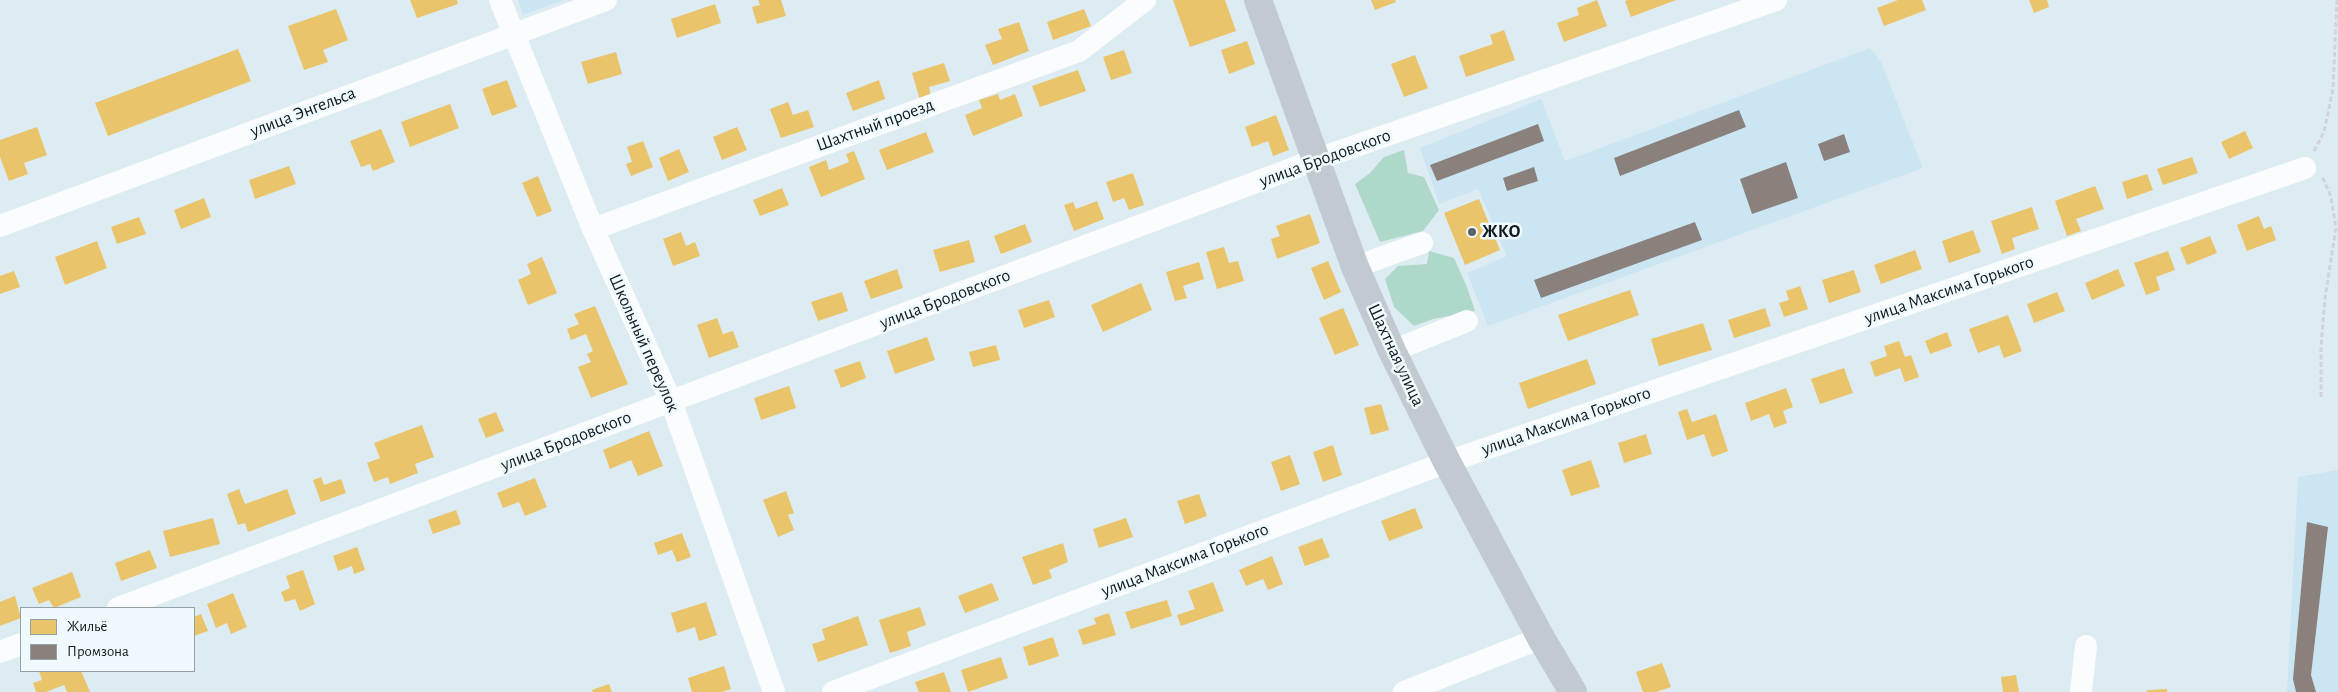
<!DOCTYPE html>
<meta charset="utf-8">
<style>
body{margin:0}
#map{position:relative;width:2338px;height:692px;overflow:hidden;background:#ddecf3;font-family:"Alegreya Sans",sans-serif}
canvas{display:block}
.legend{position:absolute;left:20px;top:607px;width:175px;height:65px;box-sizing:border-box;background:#effaff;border:1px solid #96a1a5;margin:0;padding:6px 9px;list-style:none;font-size:15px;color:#111b1f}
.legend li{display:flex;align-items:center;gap:10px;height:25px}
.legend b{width:25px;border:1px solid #96a1a5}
</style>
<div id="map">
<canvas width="2338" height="692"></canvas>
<ul class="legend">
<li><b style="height:14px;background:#e9c46a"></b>Жильё</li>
<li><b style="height:14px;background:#8a817c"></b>Промзона</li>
</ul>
</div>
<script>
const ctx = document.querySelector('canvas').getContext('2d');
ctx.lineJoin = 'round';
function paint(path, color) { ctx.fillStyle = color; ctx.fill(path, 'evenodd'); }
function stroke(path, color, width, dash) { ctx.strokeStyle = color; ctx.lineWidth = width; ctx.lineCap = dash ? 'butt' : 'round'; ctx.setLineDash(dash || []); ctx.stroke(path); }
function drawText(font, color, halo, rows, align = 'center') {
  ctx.font = font + ' "Alegreya Sans",sans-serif'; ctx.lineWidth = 5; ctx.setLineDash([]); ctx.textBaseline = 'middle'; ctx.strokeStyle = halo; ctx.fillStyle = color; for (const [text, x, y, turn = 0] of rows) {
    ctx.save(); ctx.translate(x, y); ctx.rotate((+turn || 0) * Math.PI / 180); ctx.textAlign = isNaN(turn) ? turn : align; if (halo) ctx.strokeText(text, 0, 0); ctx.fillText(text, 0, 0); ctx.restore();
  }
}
paint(new Path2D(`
 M518,0H564L523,15Z
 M1870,48L1881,62L1923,168L1488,326L1467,273L1507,256L1478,189L1439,204L1420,148L1541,99L1565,161Z
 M2338,470V692H2287L2298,477Z`), '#cbe6f2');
paint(new Path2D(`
 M1404,150L1408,173L1424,177L1439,210L1423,231L1380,242L1355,184L1370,173L1384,157Z
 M1429,251L1454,258L1467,287L1475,311L1433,319L1414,326L1394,307L1385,279L1398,266L1427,264Z`), '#aed8c9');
paint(new Path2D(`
 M410,0H457L458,4L417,18Z
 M758,0H781L786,16L757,24L752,7L760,5Z
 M1173,0H1225L1236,31L1190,47Z
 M1371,0H1395L1396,2L1375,10Z
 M1597,0L1607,26L1564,42L1557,23L1579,15L1577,8Z
 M1628,0H1676L1631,17L1625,1Z
 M1898,0H1922L1926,10L1884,26L1877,8Z
 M2029,0H2047L2049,7L2034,13Z
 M715,4L721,23L677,38L671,19Z
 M336,9L348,40L323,50L328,62L304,70L288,26Z
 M1084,9L1091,26L1053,40L1047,22Z
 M1019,22L1029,51L993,65L985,45L1002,39L998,29Z
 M1504,30L1515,60L1466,77L1459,56L1493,44L1490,35Z
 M1247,41L1255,64L1229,74L1221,50Z
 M238,49L251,81L108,136L95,103Z
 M1124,50L1132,73L1111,80L1103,57Z
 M616,52L622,74L588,84L581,62Z
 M1415,55L1428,88L1404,97L1391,64Z
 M944,63L950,81L929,87L931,97L920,100L912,73Z
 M1078,70L1086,91L1040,107L1032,86Z
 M507,80L517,107L492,116L482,89Z
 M879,80L885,99L853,111L846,93Z
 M998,94L1000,100L1015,94L1023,116L973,136L965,115L982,108L979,100Z
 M788,102L793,115L808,110L814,127L781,138L770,109Z
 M450,104L459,128L410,147L401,122Z
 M1276,115L1289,150L1273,156L1268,141L1252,147L1245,127Z
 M37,127L47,155L24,163L28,174L9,181L0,157V140Z
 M737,127L747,150L722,160L713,137Z
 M381,129L395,162L373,171L370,164L361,167L350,141Z
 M2245,131L2253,148L2229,159L2221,142Z
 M926,132L934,152L887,170L879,150Z
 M643,141L653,167L631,176L626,164L632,162L627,147Z
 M679,149L689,172L668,181L659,158Z
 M854,151L865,179L821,197L809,167L826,160L829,170L849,162L846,154Z
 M2192,157L2198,173L2163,185L2157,169Z
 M289,166L296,184L255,199L249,180Z
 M1133,173L1144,205L1129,210L1124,198L1113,202L1106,182Z
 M2147,174L2153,190L2127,199L2122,182Z
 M538,176L552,211L537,217L522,183Z
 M2095,186L2104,209L2076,219L2081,231L2067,236L2055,201Z
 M782,188L789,205L760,216L753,200Z
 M204,198L211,217L181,229L174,210Z
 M1479,199L1500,250L1465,265L1444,213Z
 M1097,201L1104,219L1074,231L1064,205L1073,202L1076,209Z
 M2032,207L2039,229L2012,238L2015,249L2002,254L1991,221Z
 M1310,214L1320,243L1277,259L1271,239L1280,236L1276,226Z
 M2259,216L2264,229L2271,226L2276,240L2247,251L2237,225Z
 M139,217L146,234L117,244L111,227Z
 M1025,224L1032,242L1001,254L994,236Z
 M1973,230L1981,252L1949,263L1942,241Z
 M681,232L686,246L695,242L700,256L673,266L663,239Z
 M2210,236L2217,253L2187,265L2180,248Z
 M969,240L975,262L940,272L933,250Z
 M97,241L107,268L65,285L55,257Z
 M1224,247L1229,263L1238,261L1244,281L1217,289L1206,252Z
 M1915,250L1922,269L1881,284L1874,265Z
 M2168,251L2175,270L2156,277L2160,290L2146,295L2134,263Z
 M542,257L557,293L528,305L518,280L531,274L527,264Z
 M1328,261L1341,292L1324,300L1311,268Z
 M1199,262L1204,279L1183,286L1187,298L1175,301L1166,272Z
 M897,269L903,288L871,299L864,281Z
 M2118,269L2125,286L2092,300L2085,283Z
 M1854,270L1861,292L1829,303L1822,280Z
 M14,271L20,287L0,294V276Z
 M1141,283L1152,310L1103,332L1091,305Z
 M1800,286L1808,309L1784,317L1779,303L1789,300L1786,291Z
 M1630,290L1639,315L1568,341L1558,315Z
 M842,292L848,311L818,321L811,302Z
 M2057,292L2065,311L2034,323L2027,304Z
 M1049,300L1055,317L1024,328L1018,310Z
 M595,306L628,384L591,398L578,367L591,362L587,354L593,351L586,334L571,340L567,329L579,324L574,314Z
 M1343,308L1359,345L1335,355L1319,318Z
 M1765,308L1771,326L1734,338L1728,320Z
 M2008,315L2022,351L2004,358L1999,345L1978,353L1969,329Z
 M717,318L723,334L733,331L739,347L709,358L697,325Z
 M1703,323L1712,350L1659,366L1651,339Z
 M1947,332L1952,346L1930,354L1925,341Z
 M927,337L935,360L895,374L887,351Z
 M1899,341L1905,357L1911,355L1919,377L1905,382L1900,368L1875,377L1870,362L1887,356L1884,346Z
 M996,345L1000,360L973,367L969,352Z
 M1587,359L1596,384L1528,409L1519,383Z
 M860,361L866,378L841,388L834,370Z
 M1844,368L1853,393L1820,404L1811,379Z
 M789,386L796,408L761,420L754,398Z
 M1786,388L1793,407L1783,411L1787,423L1774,428L1769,414L1751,421L1745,403Z
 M1381,404L1389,430L1371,435L1364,408Z
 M1687,409L1692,422L1716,414L1728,451L1712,457L1704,434L1687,440L1678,412Z
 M496,412L504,431L486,438L478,419Z
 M422,425L434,457L415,464L418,473L390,484L388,477L374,482L367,463L380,458L374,443Z
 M649,431L663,466L638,476L631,460L610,469L603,450Z
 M1646,434L1652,454L1624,463L1618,443Z
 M1333,445L1342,475L1323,482L1313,452Z
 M1290,455L1300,484L1281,491L1271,462Z
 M1591,460L1600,487L1571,496L1562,470Z
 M321,477L324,485L341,479L346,493L321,502L313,480Z
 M535,478L547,507L525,516L519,502L503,508L497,493Z
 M239,489L245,504L287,489L296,514L248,532L245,523L238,525L227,494Z
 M786,491L794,513L788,515L794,530L778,537L763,500Z
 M1199,494L1207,516L1185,524L1177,501Z
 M1415,508L1423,528L1389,541L1381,521Z
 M456,510L461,524L433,534L428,520Z
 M213,518L220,544L170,557L163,531Z
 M1126,518L1133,537L1099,548L1093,529Z
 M682,533L691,557L677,562L672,550L658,555L654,543Z
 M1322,538L1330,557L1305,566L1298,547Z
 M1063,543L1068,562L1049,570L1052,578L1033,585L1022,557Z
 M357,547L365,570L354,574L352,566L338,571L333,556Z
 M150,550L157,568L121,581L115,563Z
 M1272,556L1283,584L1268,590L1263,579L1246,586L1239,570Z
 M303,570L315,604L300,611L295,599L285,602L281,592L290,588L286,576Z
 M72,572L81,597L54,608L49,600L39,604L32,588Z
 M1213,582L1224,611L1181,626L1177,615L1195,609L1188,591Z
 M992,583L999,600L965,613L958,596Z
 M233,593L247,627L231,634L227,623L216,628L207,604Z
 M15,596L21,618L0,626V602Z
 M1167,600L1172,616L1131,629L1125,612Z
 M706,602L717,635L699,641L695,627L677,633L671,613Z
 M920,607L926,625L907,632L911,646L890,653L879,620Z
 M1109,613L1116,635L1083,645L1078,630L1096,624L1094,618Z
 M201,614L208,631L194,636V617Z
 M858,616L868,645L818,662L812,644L825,640L822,629Z
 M1053,637L1059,656L1029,666L1023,647Z
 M1001,657L1008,678L968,692L961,670Z
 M1662,663L1671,687L1656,692H1643L1636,672Z
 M724,666L731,689L722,692H692L688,678Z
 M39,671H81L90,692H67L64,685L46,692H36L33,683L42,680Z
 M944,672L951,692H919L915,682Z
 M2016,675L2019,692H2003L2001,677Z
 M609,684L612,692H593L592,690Z
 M2167,689V692H2147V690Z`), '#e9c46a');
paint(new Path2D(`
 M1739,110L1746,127L1620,176L1614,158Z
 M1538,124L1544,141L1437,181L1430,165Z
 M1844,134L1850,152L1824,161L1818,144Z
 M1786,162L1798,198L1752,214L1740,179Z
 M1534,167L1538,181L1507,191L1503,178Z
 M1695,222L1702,240L1541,298L1534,280Z
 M2307,522L2328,527L2311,675L2316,692H2296L2293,679Z`), '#8a817c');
stroke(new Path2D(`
 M2314,151L2324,132L2333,89L2337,0
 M2321,397V346L2325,298L2336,228L2331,197L2322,176`), '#d0d4d6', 3, [5, 2.5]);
stroke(new Path2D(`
 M500,0L593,229L671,401L774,692
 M0,226L606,0
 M593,229L1079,51L1145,0
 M1355,267L1422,243
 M1392,351L1467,321
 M118,608L1315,160L1776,0
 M0,652L21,644
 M833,692L1447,462L2305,168
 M1404,692L1541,638
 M2081,692L2086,646`), '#fafcfd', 22);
stroke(new Path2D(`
 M1258,0L1355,267L1392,351L1447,462L1541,638L1573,692`), '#c3c9d0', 28);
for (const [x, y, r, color] of [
 [1472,232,5,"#586469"]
]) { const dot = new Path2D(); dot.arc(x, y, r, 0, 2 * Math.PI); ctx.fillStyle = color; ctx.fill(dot); stroke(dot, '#effaff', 2); }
drawText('18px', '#111b1f', '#effaff', [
 ["улица Энгельса",303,112,-21],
 ["Шахтный проезд",875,125,-20],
 ["улица Бродовского",1325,158,-20],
 ["улица Максима Горького",1949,290,-19],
 ["улица Бродовского",945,299,-21],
 ["Школьный переулок",644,343,66],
 ["Шахтная улица",1396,355,65],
 ["улица Максима Горького",1566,421,-19],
 ["улица Бродовского",566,441,-21],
 ["улица Максима Горького",1185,560,-21]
]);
drawText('bold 18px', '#111b1f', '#effaff', [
 ["ЖКО",1482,232]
], 'left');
</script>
